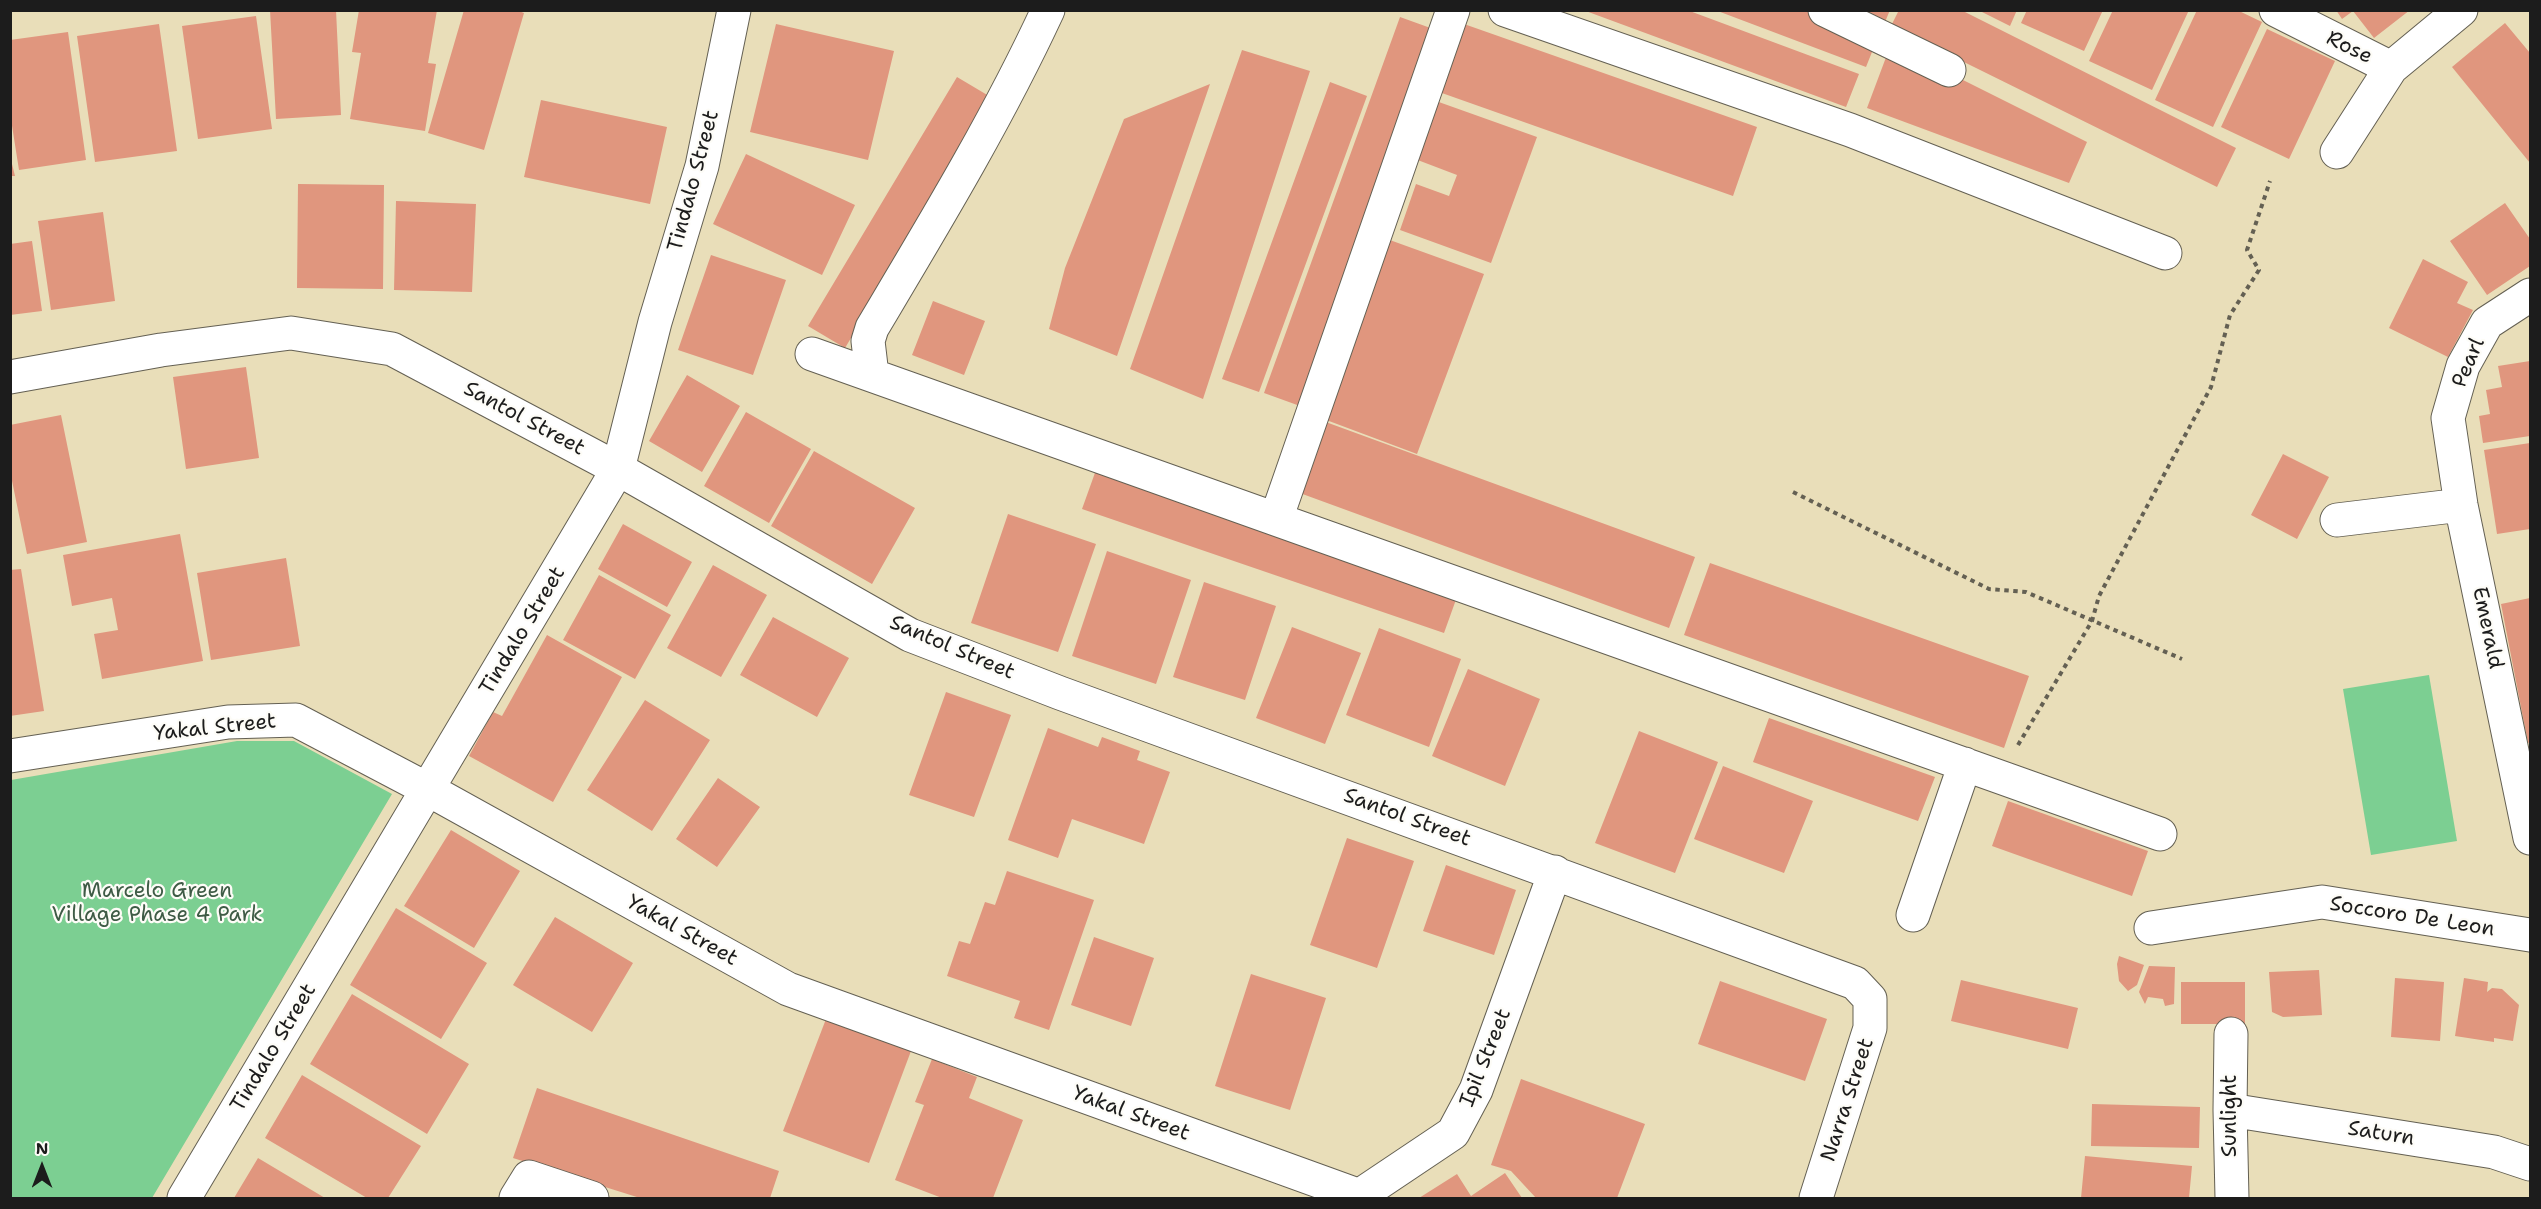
<!DOCTYPE html>
<style>
body{margin:0}
#map{position:relative;width:2541px;height:1209px;overflow:hidden;background:#e9deb9;font-family:"Shantell Sans",sans-serif}
canvas{display:block}
.frame{position:absolute;inset:0;border:12px solid #1c1c1c;pointer-events:none}
.north{position:absolute;left:12px;top:1137px;width:60px;height:60px;-webkit-text-stroke:4px #fdfcf7;paint-order:stroke;rotate:0deg;font-size:16px;font-weight:700;line-height:24px;text-align:center;color:#1c1c1c}
.north::after{content:'';display:block;margin:auto;width:21px;height:27px;background:#1c1c1c;clip-path:polygon(50% 0,100% 100%,50% 72%,0 100%)}
</style>
<div id="map">
<canvas width="2541" height="1209"></canvas>
<div class="frame"></div>
<div class="north">N</div>
</div>
<script>
const ctx = document.querySelector('canvas').getContext('2d');
ctx.lineJoin = 'round';
function paint(path, color) { ctx.fillStyle = color; ctx.fill(path, 'evenodd'); }
function stroke(path, color, width, dash) { ctx.strokeStyle = color; ctx.lineWidth = width; ctx.lineCap = dash ? 'butt' : 'round'; ctx.setLineDash(dash || []); ctx.stroke(path); }
function drawText(font, color, halo, rows, align = 'center') {
  ctx.font = font + ' "Shantell Sans",sans-serif'; ctx.lineWidth = 4.5; ctx.setLineDash([]); ctx.textBaseline = 'middle'; ctx.strokeStyle = halo; ctx.fillStyle = color; for (const [text, x, y, turn = 0] of rows) {
    ctx.save(); ctx.translate(x, y); ctx.rotate((+turn || 0) * Math.PI / 180); ctx.textAlign = isNaN(turn) ? turn : align; if (halo) ctx.strokeText(text, 0, 0); ctx.fillText(text, 0, 0); ctx.restore();
  }
}
paint(new Path2D(`
 M2429,675L2457,841L2371,855L2343,689Z
 M237,741H294L392,794L152,1198H11V780Z`), '#7ccf92');
paint(new Path2D(`
 M270,10H336L341,115L276,119Z
 M359,10H437L428,63L436,64L425,131L350,119L361,53L352,52Z
 M464,10H516L524,13L484,150L428,133Z
 M1583,10H1687L1859,74L1846,107Z
 M1715,10H1809L1878,37L1866,67Z
 M1859,10H1890L1885,22Z
 M1899,10H1961L2236,148L2217,187L1891,26Z
 M1978,10H2017L2010,26Z
 M2027,10H2103L2084,51L2021,23Z
 M2113,10H2189L2152,90L2089,61Z
 M2197,10H2237L2262,22L2213,127L2155,100Z
 M2336,10H2410L2374,38L2353,11L2342,19Z
 M256,16L272,129L198,139L182,26Z
 M1400,17L1436,30L1300,406L1264,393Z
 M2505,23L2530,53V163L2452,67Z
 M159,24L177,151L95,162L77,36Z
 M776,24L894,51L868,160L750,132Z
 M1464,24L1757,127L1733,196L1439,92Z
 M2267,29L2335,61L2289,159L2221,127Z
 M68,32L86,160L19,170L10,113V40Z
 M1891,44L2087,142L2069,183L1867,108Z
 M1242,50L1310,71L1203,399L1130,369Z
 M957,77L994,99L845,348L808,326Z
 M1330,82L1367,96L1259,392L1222,379Z
 M1210,84L1117,356L1049,329L1065,268L1124,119Z
 M541,100L667,127L650,204L524,177Z
 M1436,101L1537,137L1491,263L1400,230L1416,184L1449,196L1457,175L1415,159Z
 M746,154L855,205L822,275L713,224Z
 M10,156L15,176H10Z
 M298,184L384,185L383,289L297,288Z
 M396,201L476,204L472,292L394,290Z
 M2505,203L2530,239V266L2487,295L2450,241Z
 M103,212L115,301L51,310L38,221Z
 M1387,239L1484,274L1417,454L1321,418Z
 M32,241L42,311L10,315V244Z
 M711,255L786,280L753,375L678,350Z
 M2423,259L2468,282L2457,303L2473,310L2448,357L2389,328Z
 M933,301L985,321L964,375L912,355Z
 M2530,361V436L2483,443L2479,416L2490,414L2486,390L2502,387L2498,366Z
 M246,367L259,458L186,469L173,377Z
 M687,375L740,406L702,472L649,441Z
 M746,412L811,449L769,523L704,486Z
 M61,415L87,542L27,554L10,471V425Z
 M1323,421L1695,557L1669,628L1297,492Z
 M2530,443V529L2497,534L2484,450Z
 M814,451L915,508L872,584L771,526Z
 M2283,454L2329,477L2297,539L2251,515Z
 M1096,470L1458,594L1444,633L1082,509Z
 M1008,514L1096,544L1058,652L971,623Z
 M623,524L692,562L667,607L598,569Z
 M180,534L203,661L102,679L94,634L118,630L112,598L72,606L63,555Z
 M1107,551L1191,580L1156,684L1072,656Z
 M286,558L300,646L211,660L197,573Z
 M1710,563L2029,676L2004,748L1684,635Z
 M713,565L767,595L721,677L667,648Z
 M21,569L44,711L10,716V570Z
 M599,575L671,615L635,679L563,640Z
 M1204,582L1276,606L1245,700L1173,677Z
 M2530,598V742L2528,743L2501,604Z
 M773,617L849,658L817,717L740,675Z
 M1292,627L1361,653L1325,744L1256,718Z
 M1379,628L1461,659L1429,747L1346,715Z
 M547,635L622,677L553,802L469,756L493,712L502,716Z
 M1468,669L1540,699L1505,786L1432,756Z
 M946,692L1011,715L974,817L909,795Z
 M645,700L710,740L652,831L587,790Z
 M1769,718L1935,777L1918,821L1753,762Z
 M1048,728L1098,747L1102,737L1140,751L1137,760L1170,772L1144,844L1072,819L1058,858L1008,840Z
 M1639,731L1718,762L1675,873L1595,843Z
 M1723,766L1813,801L1784,873L1694,839Z
 M718,778L760,807L717,867L676,839Z
 M2008,801L2148,851L2132,896L1992,846Z
 M451,830L520,871L474,948L404,906Z
 M1347,838L1414,861L1377,968L1310,945Z
 M1446,865L1516,890L1494,955L1423,931Z
 M1007,871L1094,900L1049,1030L1014,1018L1020,1001L947,976L959,941L970,944L985,902L995,905Z
 M396,908L487,963L441,1039L350,985Z
 M555,917L633,963L592,1032L513,985Z
 M1094,937L1154,958L1131,1026L1071,1005Z
 M2119,956L2144,965L2137,985L2128,991L2119,981L2117,964Z
 M2149,966L2175,967L2174,1004L2165,1006L2163,999L2148,997L2145,1004L2139,992Z
 M2319,970L2322,1015L2283,1017L2272,1012L2269,972Z
 M1251,974L1326,998L1290,1110L1215,1086Z
 M2395,978L2444,982L2440,1041L2391,1037Z
 M2464,978L2488,982L2487,992L2492,988L2502,989L2519,1005L2513,1041L2494,1038V1042L2455,1036Z
 M1961,980L2078,1008L2068,1049L1951,1021Z
 M1720,981L1827,1019L1805,1081L1698,1044Z
 M2181,982H2245V1024H2181Z
 M352,994L469,1064L427,1134L310,1064Z
 M826,1019L911,1051L869,1163L783,1131Z
 M932,1059L977,1077L969,1098L1023,1120L993,1198H942L895,1180L924,1105L915,1102Z
 M302,1075L421,1146L388,1198H367L265,1138Z
 M1521,1079L1645,1124L1617,1198H1536L1511,1171L1491,1165Z
 M537,1088L779,1171L770,1198H640L513,1158Z
 M2092,1104L2200,1107L2199,1148L2091,1146Z
 M2085,1156L2192,1166L2189,1198H2081Z
 M258,1158L325,1198H234Z
 M1505,1173L1522,1198H1419L1457,1174L1471,1196Z`), '#e0967e');
const minor = new Path2D(`
 M1505,10L1850,130L2165,253
 M1825,10L1949,70
 M2276,10L2391,68
 M2337,152L2391,68L2461,10
 M2530,295L2487,323L2463,366L2448,418L2461,505L2530,838
 M812,354L2160,834
 M872,375L868,341L872,328C934,224 997,120 1048,10
 M10,377L161,350L291,333L392,349L618,469L910,635L1060,693L1855,983L1870,999V1028L1816,1198
 M1276,519L1453,10
 M2337,520L2461,505
 M10,756L228,722L296,720L429,790L788,989L1360,1196
 M1913,915L1965,764
 M2151,928L2322,902L2530,935
 M2231,1034L2230,1110L2232,1198
 M2230,1110L2494,1152L2530,1164
 M184,1198L618,469L655,322L702,166L734,10
 M516,1198L529,1177L592,1198
 M1356,1198L1453,1133L1476,1090L1555,872`);
stroke(minor, '#646053', 35);
stroke(new Path2D(`
 M1793,492L1989,589L2026,592L2182,659
 M2018,745L2092,621L2099,596L2211,387L2230,315L2259,270L2247,250L2270,181`), '#646053', 4, [4.5, 4.5]);
stroke(minor, '#fff', 33);
drawText('21px', '#1c1c1c', '#fdfcf7', [
 ["Rose",2349,48,26],
 ["Tindalo Street",694,181,-75],
 ["Pearl",2469,363,-67],
 ["Santol Street",524,419,28],
 ["Emerald",2487,628,78],
 ["Tindalo Street",523,631,-59],
 ["Santol Street",952,648,23],
 ["Yakal Street",215,728,-6],
 ["Santol Street",1407,818,20],
 ["Soccoro De Leon",2412,917,9],
 ["Yakal Street",682,931,29],
 ["Tindalo Street",274,1048,-59],
 ["Ipil Street",1486,1058,-68],
 ["Narra Street",1848,1100,-72],
 ["Yakal Street",1131,1114,20],
 ["Sunlight",2231,1116,-90],
 ["Saturn",2381,1134,9]
]);
drawText('21px', '#3e5b45', '#fdfcf7', [
 ["Marcelo Green",157,892],
 ["Village Phase 4 Park",157,916]
]);
</script>
